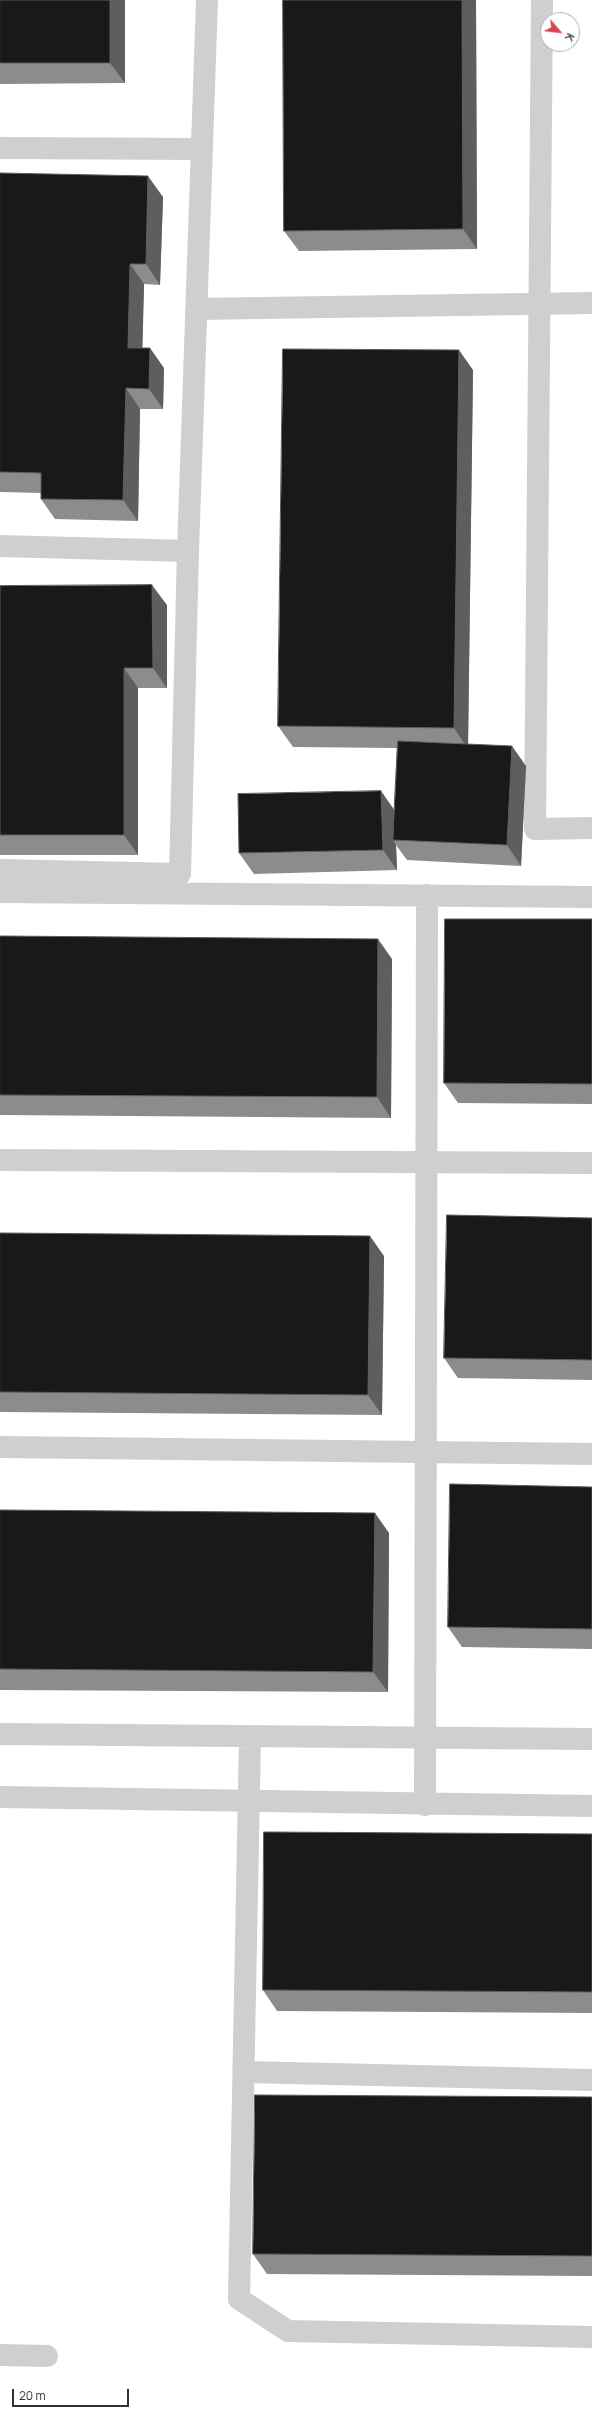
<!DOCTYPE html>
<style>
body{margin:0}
#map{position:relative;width:592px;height:2419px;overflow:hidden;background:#fff;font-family:Manrope,sans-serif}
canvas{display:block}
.north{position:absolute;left:540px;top:12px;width:40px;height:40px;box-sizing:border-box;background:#fff;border:1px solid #adadad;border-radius:50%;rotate:118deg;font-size:11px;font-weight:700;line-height:16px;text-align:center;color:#323232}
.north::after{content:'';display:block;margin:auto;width:14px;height:18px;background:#dc4251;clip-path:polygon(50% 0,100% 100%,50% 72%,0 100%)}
.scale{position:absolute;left:12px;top:2389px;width:117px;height:18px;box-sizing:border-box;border:2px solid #323232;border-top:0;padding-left:5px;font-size:12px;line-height:14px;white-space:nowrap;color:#323232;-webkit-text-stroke:3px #fff;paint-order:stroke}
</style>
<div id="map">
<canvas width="592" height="2419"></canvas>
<div class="north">K</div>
<div class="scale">20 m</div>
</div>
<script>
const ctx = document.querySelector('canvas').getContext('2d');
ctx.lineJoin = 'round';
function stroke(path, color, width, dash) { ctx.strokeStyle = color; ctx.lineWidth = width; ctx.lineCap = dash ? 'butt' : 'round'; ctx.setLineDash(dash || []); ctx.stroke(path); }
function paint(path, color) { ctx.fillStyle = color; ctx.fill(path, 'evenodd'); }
stroke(new Path2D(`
 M542,0L535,829L592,828
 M0,148L202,149
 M196,309L592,303
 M0,546L188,551
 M0,870L180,874L188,551L207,0
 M0,892L592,897
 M0,1160L592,1163
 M0,1447L592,1454
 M0,1734L592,1739
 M250,1737L239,2299L288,2331L592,2337
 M0,1797L592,1806
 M425,1805L427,895
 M244,2072L592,2080
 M0,2355L47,2356`), '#cfcfcf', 22);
paint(new Path2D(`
 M0,0H125V83L0,84Z
 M283,0H476L477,249L299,251L284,231Z
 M0,173L163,197L160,285L144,284L142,348L164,368L163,409H140L138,521L55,519L41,499V493L0,492Z
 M473,370L468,744L526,766L521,866L407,860L396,845L397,870L254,874L239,853L381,791L394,810L397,748L293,747L278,726Z
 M0,586L167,605V688H138V855H0Z
 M592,919V1104L458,1103L444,1083Z
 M0,936L392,959L391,1118L0,1115Z
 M592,1218V1380L458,1378L444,1358Z
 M0,1233L384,1256L382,1415L0,1412Z
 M592,1487V1649L462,1647L448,1627Z
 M0,1510L389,1533L388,1692L0,1690Z
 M592,1834V2013L277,2011L263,1990Z
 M592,2097V2276L267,2274L253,2254Z`), '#8c8c8c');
paint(new Path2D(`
 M110,0H125V83L110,63Z
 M462,0H476L477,249L463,229Z
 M148,176L163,197L160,285L146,264Z
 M130,264L144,284L142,368L128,348Z
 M150,348L164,368L163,409L149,389Z
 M459,350L473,370L468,749L454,728Z
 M126,388L140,409L138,521L123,500Z
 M152,585L167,605V688L153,668Z
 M124,668L138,688V855L124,835Z
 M512,746L526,766L521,866L507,845Z
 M381,791L395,811L393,840L396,845L397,870L383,850Z
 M378,939L392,959L391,1118L377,1097Z
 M370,1236L384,1256L382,1415L368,1395Z
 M375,1513L389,1533L388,1692L373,1672Z`), '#5e5e5e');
const building = new Path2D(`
 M0,0H110V63H0Z
 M283,0H462L463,229L284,231Z
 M0,173L148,176L146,264H130L128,348H150L149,389L126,388L123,500L41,499V473L0,472Z
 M283,349L459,350L454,728L278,726Z
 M152,585L153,668H124V835H0V586Z
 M398,741L512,746L507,845L393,840Z
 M381,791L383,850L239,853L238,794Z
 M445,919H592V1084L444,1083Z
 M0,936L378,939L377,1097L0,1095Z
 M447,1215L592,1218V1360L444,1358Z
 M0,1233L370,1236L368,1395L0,1392Z
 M450,1484L592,1487V1629L448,1627Z
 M0,1510L375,1513L373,1672L0,1669Z
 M264,1832L592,1834V1992L263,1990Z
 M255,2095L592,2097V2256L253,2254Z`);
paint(building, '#191919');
stroke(building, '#5e5e5e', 1);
</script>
